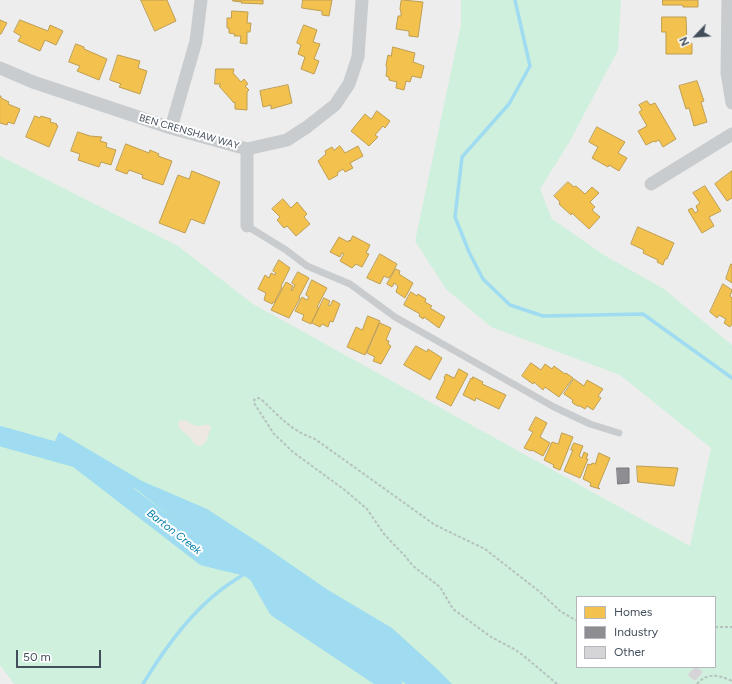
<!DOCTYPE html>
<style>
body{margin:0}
#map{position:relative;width:732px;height:684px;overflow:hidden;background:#eeeded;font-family:Figtree,sans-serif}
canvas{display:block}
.legend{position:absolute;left:576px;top:596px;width:140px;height:72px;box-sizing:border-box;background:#fff;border:1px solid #b4b8bd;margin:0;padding:5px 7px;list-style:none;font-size:12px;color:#434e5b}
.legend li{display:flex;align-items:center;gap:8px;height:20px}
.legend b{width:20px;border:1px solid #b4b8bd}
.north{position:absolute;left:676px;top:16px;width:40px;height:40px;-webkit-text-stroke:3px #fff;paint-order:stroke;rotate:245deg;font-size:11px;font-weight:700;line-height:16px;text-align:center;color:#434e5b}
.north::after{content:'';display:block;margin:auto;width:14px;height:18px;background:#434e5b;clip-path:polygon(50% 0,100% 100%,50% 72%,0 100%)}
.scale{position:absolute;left:16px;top:650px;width:85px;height:18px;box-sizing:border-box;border:2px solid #434e5b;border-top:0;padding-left:5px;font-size:12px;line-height:14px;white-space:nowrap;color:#434e5b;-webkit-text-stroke:3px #fff;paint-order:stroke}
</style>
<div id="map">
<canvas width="732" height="684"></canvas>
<ul class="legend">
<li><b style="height:11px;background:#f2c14e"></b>Homes</li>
<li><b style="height:11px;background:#8d8d92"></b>Industry</li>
<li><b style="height:11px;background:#d5d5d7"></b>Other</li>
</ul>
<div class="north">N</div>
<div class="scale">50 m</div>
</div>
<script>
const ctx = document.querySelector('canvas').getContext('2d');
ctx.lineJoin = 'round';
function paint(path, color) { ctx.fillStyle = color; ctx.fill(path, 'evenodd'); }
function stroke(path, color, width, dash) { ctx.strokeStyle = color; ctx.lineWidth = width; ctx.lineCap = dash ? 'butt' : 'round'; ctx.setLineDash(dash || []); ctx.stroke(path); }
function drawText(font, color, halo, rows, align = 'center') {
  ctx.font = font + ' Figtree,sans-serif'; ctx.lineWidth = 4; ctx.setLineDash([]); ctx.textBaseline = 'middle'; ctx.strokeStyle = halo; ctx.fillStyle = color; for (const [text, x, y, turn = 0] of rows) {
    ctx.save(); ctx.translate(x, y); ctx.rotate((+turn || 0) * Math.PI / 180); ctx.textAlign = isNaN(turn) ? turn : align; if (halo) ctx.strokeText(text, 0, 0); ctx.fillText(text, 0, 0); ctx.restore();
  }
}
paint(new Path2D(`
 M461,0H621L618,50L570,141L540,189L552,219L604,255L664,289L732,345V684H14L0,665V156L178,246L253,304L690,546L711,448L620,375L491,327L446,289L415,241L461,25ZM577,597H715V667H577Z`), '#cff0dc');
paint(new Path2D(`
 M185,420C189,422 194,426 198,426C204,426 207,422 211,427L206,442L201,446H198L194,443L190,437L180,429L178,424L179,421Z`), '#eee9e0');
paint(new Path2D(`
 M59,432L142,481L207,509L264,546L328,590L392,628L436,668L452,684H406L308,621L243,575L136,489L51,450Z`), '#a0dcf1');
const homes = new Path2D(`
 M141,0H167L176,21L155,31Z
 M233,0H263V4L241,3L242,2L233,1Z
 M303,0H332L329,16L322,15V11L302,8Z
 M403,0L423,2L418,37L409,36V31L396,29L398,16H401V12L400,9L401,1Z
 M663,0H698V7H683V5H663Z
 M232,11L248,12L247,23H251L250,32H247V44L240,43L241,36H234L235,34L229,33V28H227V18H231Z
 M662,17H686L687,43H692V54H666V32H662Z
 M0,20L7,23L1,34H0Z
 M20,20L48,31L50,25L63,31L56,45L45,40L40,51L18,41L21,36L14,32Z
 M304,25L317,30L313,42L320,44L314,59L319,61L314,74L301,69L305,57L298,54L301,45L297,43Z
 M76,44L84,47V49L107,59L99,80L77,71L80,66L69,62Z
 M393,47L415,53L413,62L424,66L421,78L412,76L410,82L406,81L404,90L396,88L397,82L389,80V77L386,76L387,69L386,65L388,55L391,56Z
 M118,55L140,61L138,68L147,71L140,94L119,87L121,84L110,80Z
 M216,69H234L233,73L241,82L244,79L248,84L245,86L249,90L247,92V110L235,109V102L234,103L219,86L221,84H215Z
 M697,81L704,101L701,102L707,122L694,126L689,108L686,109L679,86Z
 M288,85L292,103L271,109V105L263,107L260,91Z
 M0,96H1V98L9,102L8,104L20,109L14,124L8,122L7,125L0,123Z
 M647,101L650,105L655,103L676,139L663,147L659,140L655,142L654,141L646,145L638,131L647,126L639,112L642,110L639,105Z
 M377,111L390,121L385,128L383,126L375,135L378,137L369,146L351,131L365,114L371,119Z
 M35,116L40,118L41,116L51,119L50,122L57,124L56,125L58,126L49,147L26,137Z
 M597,127L625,142L618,153L627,158L619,171L609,165L608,167L592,158L598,147L589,142Z
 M78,132L90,136L102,137L100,141L107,143L106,147L116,150L111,165L101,162L99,167L78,160L80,154L71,151Z
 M126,144L149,153L150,150L159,154L158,156L172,161L163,185L142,178L143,175L129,170L127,174L116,170Z
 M340,146L345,153L358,146L363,156L350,163L353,168L345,172L343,169L337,173L338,175L329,180L318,161L326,154L325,151L332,147L334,150Z
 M192,171L220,182L204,224L191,219L185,233L159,223L178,175L189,179Z
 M732,171V198L727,201L715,184Z
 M568,182L574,187L576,186L585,194L592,187L599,193L590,202L595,207L592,210L600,217L589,229L572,213L571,215L559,204L560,202L554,196Z
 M705,186L721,211L709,217L714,226L702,233L688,210L692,208L695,213L698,211L696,206L700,203L693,193Z
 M283,199L291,208L297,202L307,214L304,217L310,224L296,236L287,226L284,228L277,220L280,217L272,209Z
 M638,227L674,243L667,259H665L663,265L657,262L658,260L643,253L644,250L631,244Z
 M353,236L370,245L366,253L369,254L362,267L356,264L352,268L340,261L344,254L342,253L340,257L330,252L339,237L348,242L349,240L350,241Z
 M380,254L397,264L391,276L388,278L384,276L380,284L367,278Z
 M279,260L290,268L281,286L282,287L274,303L273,302L272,304L264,300L266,293L258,289L265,275L269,278L271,273L275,275L276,273L273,271Z
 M731,264L732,265V283L726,279Z
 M396,269L400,271L399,274L413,283L405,298L396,292L398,286L394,283L392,287L387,284Z
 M298,272L309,278L299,297L300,298L289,318L271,310L286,282L293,286L291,290L292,291L295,285L292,283Z
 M312,280L327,288L317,307L319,308L311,324L302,320L304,315L295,311L302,297L307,300L309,297L306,295Z
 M723,284L732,290L730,296L732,298V324L730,327L724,323L726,319L719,315L717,318L710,312Z
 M411,292L417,296L418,294L426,299L425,302L432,306L430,308L445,317L439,328L424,317L423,319L419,316L420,314L404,305Z
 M324,298L330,301L328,305L330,306L333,300L340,304L333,322L330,321L328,327L322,324L320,327L312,323Z
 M368,316L380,321L365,355L347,347L356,327L362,330Z
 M380,323L391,328L386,340L389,341L388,344L391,346L381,364L373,361L375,357L367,353Z
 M416,346L427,352L428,349L442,358L430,380L404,365Z
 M531,363L541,370L545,364L552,369L554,366L565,374L566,373L573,378L559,397L545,387L543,390L534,382L533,384L522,376Z
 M459,369L468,374L451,406L436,398L445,379L444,378L446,374L454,378Z
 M473,377L483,382L482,384L506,395L499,409L476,398L475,401L463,395L471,378L472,379Z
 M574,379L584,386L587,380L603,389L598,396L601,398L593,410L587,406L585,409L580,406H578L574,404L572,402L573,400L564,394Z
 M536,417L547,423L540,437L550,443L543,456L532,450L531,451L524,448L533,432L529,430Z
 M562,433L573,437L560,470L553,467L554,465L544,460L552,442L558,444Z
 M574,443L583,446L579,456L582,458L584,452L588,454L586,459H588L580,478L564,471L573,450H571Z
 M599,453L610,458L598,487L600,489L590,486L591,483L583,479L588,464L591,465L592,463L595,464Z
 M637,466L678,468L674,486L638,482Z`);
paint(homes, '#f2c14e');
stroke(homes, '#be9e52', 1);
const industry = new Path2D(`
 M617,468H629V483L618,484Z`);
paint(industry, '#8d8d92');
stroke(industry, '#777a82', 1);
stroke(new Path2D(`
 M515,0L530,66L509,104L462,157L455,217L469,252L483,279L510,305L543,316L643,314L732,378
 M143,684C164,649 189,614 222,589C230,583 238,578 246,573`), '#a0dcf1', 3.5);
stroke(new Path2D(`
 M0,436L78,458L205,556L255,568L278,608L392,684`), '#a0dcf1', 20);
const building = new Path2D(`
 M695,667H697L703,672L695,681L688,675Z`);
paint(building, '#d5d5d7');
stroke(building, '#dfdfe0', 1);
stroke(new Path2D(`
 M715,627H732
 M557,684L524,656L514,649L491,637L453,609L440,587L413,566L405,556L384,534L367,509L346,491L293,452L274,434L254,403V400L258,398L261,399C280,417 290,430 315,439L435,525L485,549L540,592L560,611L577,621
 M697,684C707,672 719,675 732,681`), '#b5c2bf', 2, [3, 2]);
stroke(new Path2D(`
 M247,226L286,250L307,266L350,284L395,317L554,407L590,424L619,433`), '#c9ccce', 7);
stroke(new Path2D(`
 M728,0L727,73L732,103
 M0,68L33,82L171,128L247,149L287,140L307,127L335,105L349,84L358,57L362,0
 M171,128L196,41L201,0
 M247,149V226
 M651,184L732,134`), '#c9ccce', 13);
drawText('10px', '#434e5b', '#fff', [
 ["BEN CRENSHAW WAY",189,132,16]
]);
drawText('italic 11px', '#017da9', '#fff', [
 ["Barton Creek",174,532,38]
]);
</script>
